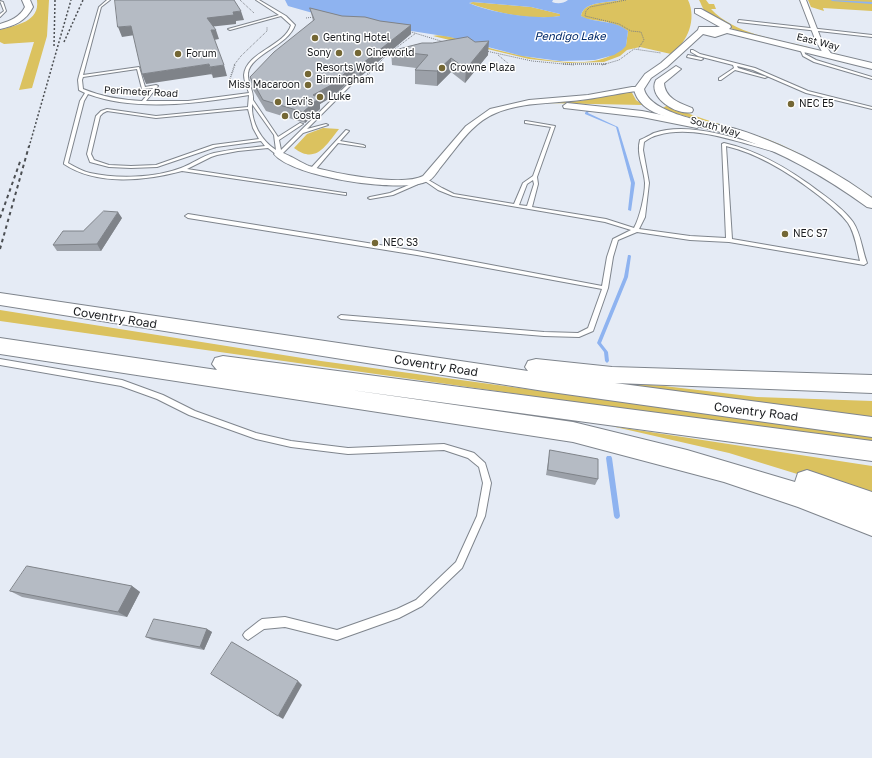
<!DOCTYPE html>
<style>
body{margin:0}
canvas{display:block;background:#e5ebf5}
</style>
<canvas width="872" height="758"></canvas>
<script>
const ctx = document.querySelector('canvas').getContext('2d');
ctx.lineJoin = 'round';
function paint(path, color) { ctx.fillStyle = color; ctx.fill(path, 'evenodd'); }
function stroke(path, color, width, dash) { ctx.strokeStyle = color; ctx.lineWidth = width; ctx.lineCap = dash ? 'butt' : 'round'; ctx.setLineDash(dash || []); ctx.stroke(path); }
function drawText(font, color, halo, rows, align = 'center') {
  ctx.font = font + ' "Golos Text",sans-serif'; ctx.lineWidth = 3; ctx.setLineDash([]); ctx.textBaseline = 'middle'; ctx.strokeStyle = halo; ctx.fillStyle = color; for (const [text, x, y, turn = 0] of rows) {
    ctx.save(); ctx.translate(x, y); ctx.rotate((+turn || 0) * Math.PI / 180); ctx.textAlign = isNaN(turn) ? turn : align; if (halo) ctx.strokeText(text, 0, 0); ctx.fillText(text, 0, 0); ctx.restore();
  }
}
paint(new Path2D(`
 M37,0H49L47,36L32,88L19,90L34,42L4,44L0,42V30C16,25 40,22 37,0Z
 M620,0H688C697,19 688,42 671,54L640,47L627,50L620,56L604,62L568,63L529,59L433,36C445,33 462,41 475,44C507,53 573,70 605,58C612,56 619,50 626,45L628,31L607,22L586,19L581,16C583,1 608,3 620,0Z
 M699,0H706L709,4H714L716,9H711C734,34 776,39 808,47H802C775,41 724,33 705,11C702,8 701,3 699,0Z
 M808,0H872V11L823,8L824,11L811,7Z
 M473,2L531,7L560,14V16C531,21 496,13 469,3Z
 M628,91H631L636,100L643,105L544,103L580,101Z
 M668,105C700,120 734,127 767,139C805,154 838,174 872,197V199L836,175L716,125L661,109Z
 M323,128L339,129C326,145 316,165 294,148L307,134Z
 M0,310L321,361L872,436V444L0,321Z
 M597,381L664,386L757,397L872,401V420Z
 M611,426L872,466V497L729,453Z`), '#dbc25f');
paint(new Path2D(`
 M285,0H553L552,2C557,4 563,4 568,0H620C608,3 583,1 581,16C596,24 614,19 628,31L626,46L622,50L614,55L595,60L560,61L522,56L450,37L334,19L288,6ZM473,2L531,7L560,14V16C536,20 491,13 469,3Z`), '#8eb3f0');
paint(new Path2D(`
 M831,0L872,2V4L832,1Z
 M587,110L589,111L588,113L618,127L635,183L631,211L628,210L631,183L616,127L585,114V113Z
 M628,255H630L631,256L628,277L601,343L608,352L609,361L607,363L605,361L604,352L597,343L624,277Z
 M607,456H611L612,458L620,516L619,518L617,519L615,518L614,516L606,458Z`), '#8eb3f0');
const service = new Path2D(`
 M107,0H110L101,7L83,75L139,67L145,87L156,85L158,86L146,101H188L249,93C247,87 244,81 244,75C246,52 285,46 291,25L281,16L230,30L228,29L279,15L256,0H259L286,16L295,25C288,46 251,54 248,73C247,82 254,91 253,100L278,137L300,123L303,124L279,140L281,150L356,76H358V78L307,129L326,124L328,125L303,133L281,155H277L268,148L238,151L217,155L211,157L187,169L344,193H346V195L182,171C145,181 97,186 64,164V163L80,101L85,93L79,90L78,80L79,76L99,7ZM137,69L142,89L153,88L142,101C122,100 102,97 83,89L82,80L83,77ZM88,94C137,112 199,103 249,95L248,107L156,116L107,109L101,111L96,116L87,154L90,162L109,167L131,168L157,167L216,147L261,141L265,146C248,148 231,149 214,153C202,156 192,164 181,168C156,178 116,179 90,173C82,171 75,167 68,163L84,101ZM252,104L274,135L276,150C261,140 251,123 252,104ZM248,109L253,128L259,139L213,145L156,165L131,166L109,165L94,160L91,154L100,116L103,113L107,111L156,118Z
 M0,1L3,2L6,11L0,17V14L4,11Z
 M739,20L872,35V37L738,22Z
 M802,48L804,49L805,54L816,60L872,77V79L814,62L803,56L800,49Z
 M691,50H693L700,54L755,68L808,91L872,107V109L806,93L753,70L737,66L738,68L767,77L765,78L735,70L721,80H719V78L734,68L733,65L698,56L691,52Z
 M688,55L702,58L703,59L701,60L687,57Z
 M526,121L555,126L537,177L538,184L532,207L606,219L634,228C640,217 645,195 645,183C644,168 636,154 640,140C645,138 650,135 654,133C683,123 721,134 749,142C758,145 770,146 778,151L776,152C741,143 694,124 658,135C653,136 648,139 644,142L643,150L649,183L645,217L639,229L690,236L726,238L722,144L724,143C760,151 792,171 821,193C832,201 845,211 853,222C861,234 862,250 867,263L864,265L729,242L690,240L637,232L618,240L613,257L608,288L593,331L579,337L544,336L341,319L338,317L341,315L544,332L578,333L588,328L602,289L417,255L188,218L185,216L188,214L417,251L602,286L607,257L613,239L631,230L605,222L453,196L438,190L425,181L393,195L370,199L368,198L370,197L390,193L425,178L442,188L454,194L514,204L523,183L533,176L551,127L525,123V121ZM726,146C760,154 791,174 818,195C828,203 840,212 848,223C855,233 857,249 860,261L732,239ZM533,180L534,184L527,206L519,205L527,184Z
 M346,130L349,131L340,141L363,145L365,146V147L338,143L315,170H311V168Z
 M0,359L122,380L163,395L195,411L256,433L291,441L348,448L444,444L471,452L474,453L485,463L491,483L485,516L462,568L422,606L399,618L337,640L285,627L264,629L248,640L245,638L243,635L245,632L259,621L262,619L285,617L337,630L397,609L416,600L456,562L477,516L483,483L479,467L468,458L444,450L348,454L291,447L256,439L189,415L157,399L121,386L0,365Z`);
const minor = new Path2D(`
 M800,0H806L821,39L832,55L831,57H825L815,39Z
 M632,87H639L643,89L639,91C622,92 605,97 588,99C558,104 524,101 496,113C471,123 457,148 440,168C437,172 433,179 428,181C402,194 292,177 274,154L276,152C282,150 301,163 309,166C332,173 402,187 423,176L466,126L490,109L529,100L588,95Z
 M567,103L642,111L697,122L701,125L697,128L642,117L564,108L563,106Z`);
const tertiary = new Path2D(`
 M22,0H30L33,7C26,21 14,26 0,29V24C10,21 20,17 25,7Z
 M695,9H701L730,25L731,27L729,29L872,63V69L727,33L715,37L703,34L667,67L651,78L644,89C650,115 714,123 736,129C750,133 765,139 779,145C812,159 843,177 872,198V208L867,207C827,178 784,153 737,137C713,129 687,125 664,116C651,112 637,104 634,89L645,74L661,63L698,30L699,27H720L695,13Z
 M676,66L681,69L664,83C665,98 679,103 692,108L693,110L692,112C677,116 647,97 656,80Z`);
const trunk = new Path2D(`
 M0,293L528,371L525,367L528,361L536,359L612,367L872,375V393L615,383L872,417V437L544,391L0,305Z
 M0,338L217,370L212,364L215,358L223,356L872,441V461L351,390L573,422L687,450L795,482L798,473L807,470L872,492V536L798,507L724,482L573,442L0,354Z`);
stroke(service, '#7f858d', 2);
stroke(minor, '#7f858d', 2);
stroke(tertiary, '#7f858d', 2);
stroke(trunk, '#7f858d', 2);
stroke(new Path2D(`
 M240,0L254,13
 M626,0L590,7L586,11L585,16L619,24L631,31L641,32L644,40L638,49
 M306,18L314,17
 M408,31L444,42
 M486,51L532,61L574,65
 M393,55L388,54L416,33
 M498,55L510,65
 M234,65L241,56L267,31V27
 M377,65L388,54
 M602,65L619,60L634,49L661,53`), '#7a7e84', 1, [1, 1]);
stroke(new Path2D(`
 M563,64H606
 M508,69L509,64
 M366,76L378,64
 M230,89V79L235,64`), '#7a7e84', 1.5, [1, 1]);
paint(service, '#fff');
paint(minor, '#fff');
paint(tertiary, '#fff');
paint(trunk, '#fff');
stroke(new Path2D(`
 M64,42L83,0
 M54,46L55,0
 M29,147L71,0`), '#4c4f53', 1.5, [2, 2]);
stroke(new Path2D(`
 M0,218L21,159
 M0,249L29,146`), '#4c4f53', 2, [3.5, 3.5]);
paint(new Path2D(`
 M310,8L342,16L411,25V34L360,77L359,75H355L335,95L320,104V109L305,123L266,111L252,88L250,77L313,21Z
 M391,51L488,55L465,83L451,72L437,86L415,84V70L416,68L392,65Z
 M122,218L101,251H57L53,245L83,231Z
 M550,450L598,479L595,485L546,475L549,456Z
 M132,586L140,592L127,617L22,597L10,591Z
 M207,629L212,632L204,650L152,640L146,637Z`), '#9ca1a9');
paint(new Path2D(`
 M241,11L244,20L236,21V24L209,27L207,18L233,12Z
 M411,25V34L360,77L358,67Z
 M131,26L135,35L122,37L118,27Z
 M211,30H216L219,39L214,40Z
 M489,41L488,55L465,83L466,69Z
 M451,58V72L437,86V71Z
 M209,64L212,74L146,84L142,74Z
 M224,65L227,76L213,78L210,67Z
 M354,65L355,75L335,95L320,104V109L305,123L303,112L313,95Z
 M118,212L122,218L101,251L97,244Z
 M132,586L140,592L127,617L118,612Z
 M207,629L212,632L204,650L200,647Z
 M298,681L302,685L283,719L278,716Z`), '#7f8389');
const building = new Path2D(`
 M115,0H234L241,11L233,12L234,15L207,18L216,30H211L224,65L210,67L209,64L142,74L131,26L118,27Z
 M310,8L342,16L365,17L380,21L411,25L358,67V65H354L333,84L313,95L319,98L303,112L263,100L250,77L274,52L314,20Z
 M468,37L475,42L489,41L466,69L451,58L437,71L415,70L428,55L391,51L422,43H432Z
 M104,211L118,212L97,244L53,245L63,231H83Z
 M550,450L598,459V479L548,470Z
 M27,566L132,586L118,612L10,591Z
 M154,619L207,629L200,647L146,637Z
 M232,642L298,681L278,716L211,674Z`);
paint(building, '#b5bbc4');
stroke(building, '#7f8389', 1);
for (const [x, y, r, color] of [
 [315,38,4,"#746734"],
 [339,53,4,"#746734"],
 [358,53,4,"#746734"],
 [178,54,4,"#746734"],
 [442,68,4,"#746734"],
 [308,74,4,"#746734"],
 [308,85,4,"#746734"],
 [320,97,4,"#746734"],
 [278,102,4,"#746734"],
 [791,104,4,"#746734"],
 [285,116,4,"#746734"],
 [785,234,4,"#746734"],
 [375,243,4,"#746734"]
]) { const dot = new Path2D(); dot.arc(x, y, r, 0, 2 * Math.PI); ctx.fillStyle = color; ctx.fill(dot); stroke(dot, '#fff', 1.5); }
drawText('10px', '#1b1d20', '#fff', [
 ["Genting Hotel",323,38],
 ["Sony",331,53,"right"],
 ["Cineworld",366,53],
 ["Forum",186,54],
 ["Resorts World",316,68],
 ["Birmingham",316,80],
 ["Crowne Plaza",450,68],
 ["Miss Macaroon",300,85,"right"],
 ["Luke",328,97],
 ["Levi's",286,102],
 ["NEC E5",799,104],
 ["Costa",293,116],
 ["NEC S7",793,234],
 ["NEC S3",383,243]
], 'left');
drawText('10px', '#1b1d20', '#fff', [
 ["East Way",818,42,14],
 ["Perimeter Road",141,92,3],
 ["South Way",715,127,16]
]);
drawText('italic 11px', '#002869', '#fff', [
 ["Pendigo Lake",570,37]
]);
drawText('12px', '#1b1d20', '#fff', [
 ["Coventry Road",115,318,9],
 ["Coventry Road",436,366,9],
 ["Coventry Road",756,412,7]
]);
</script>
